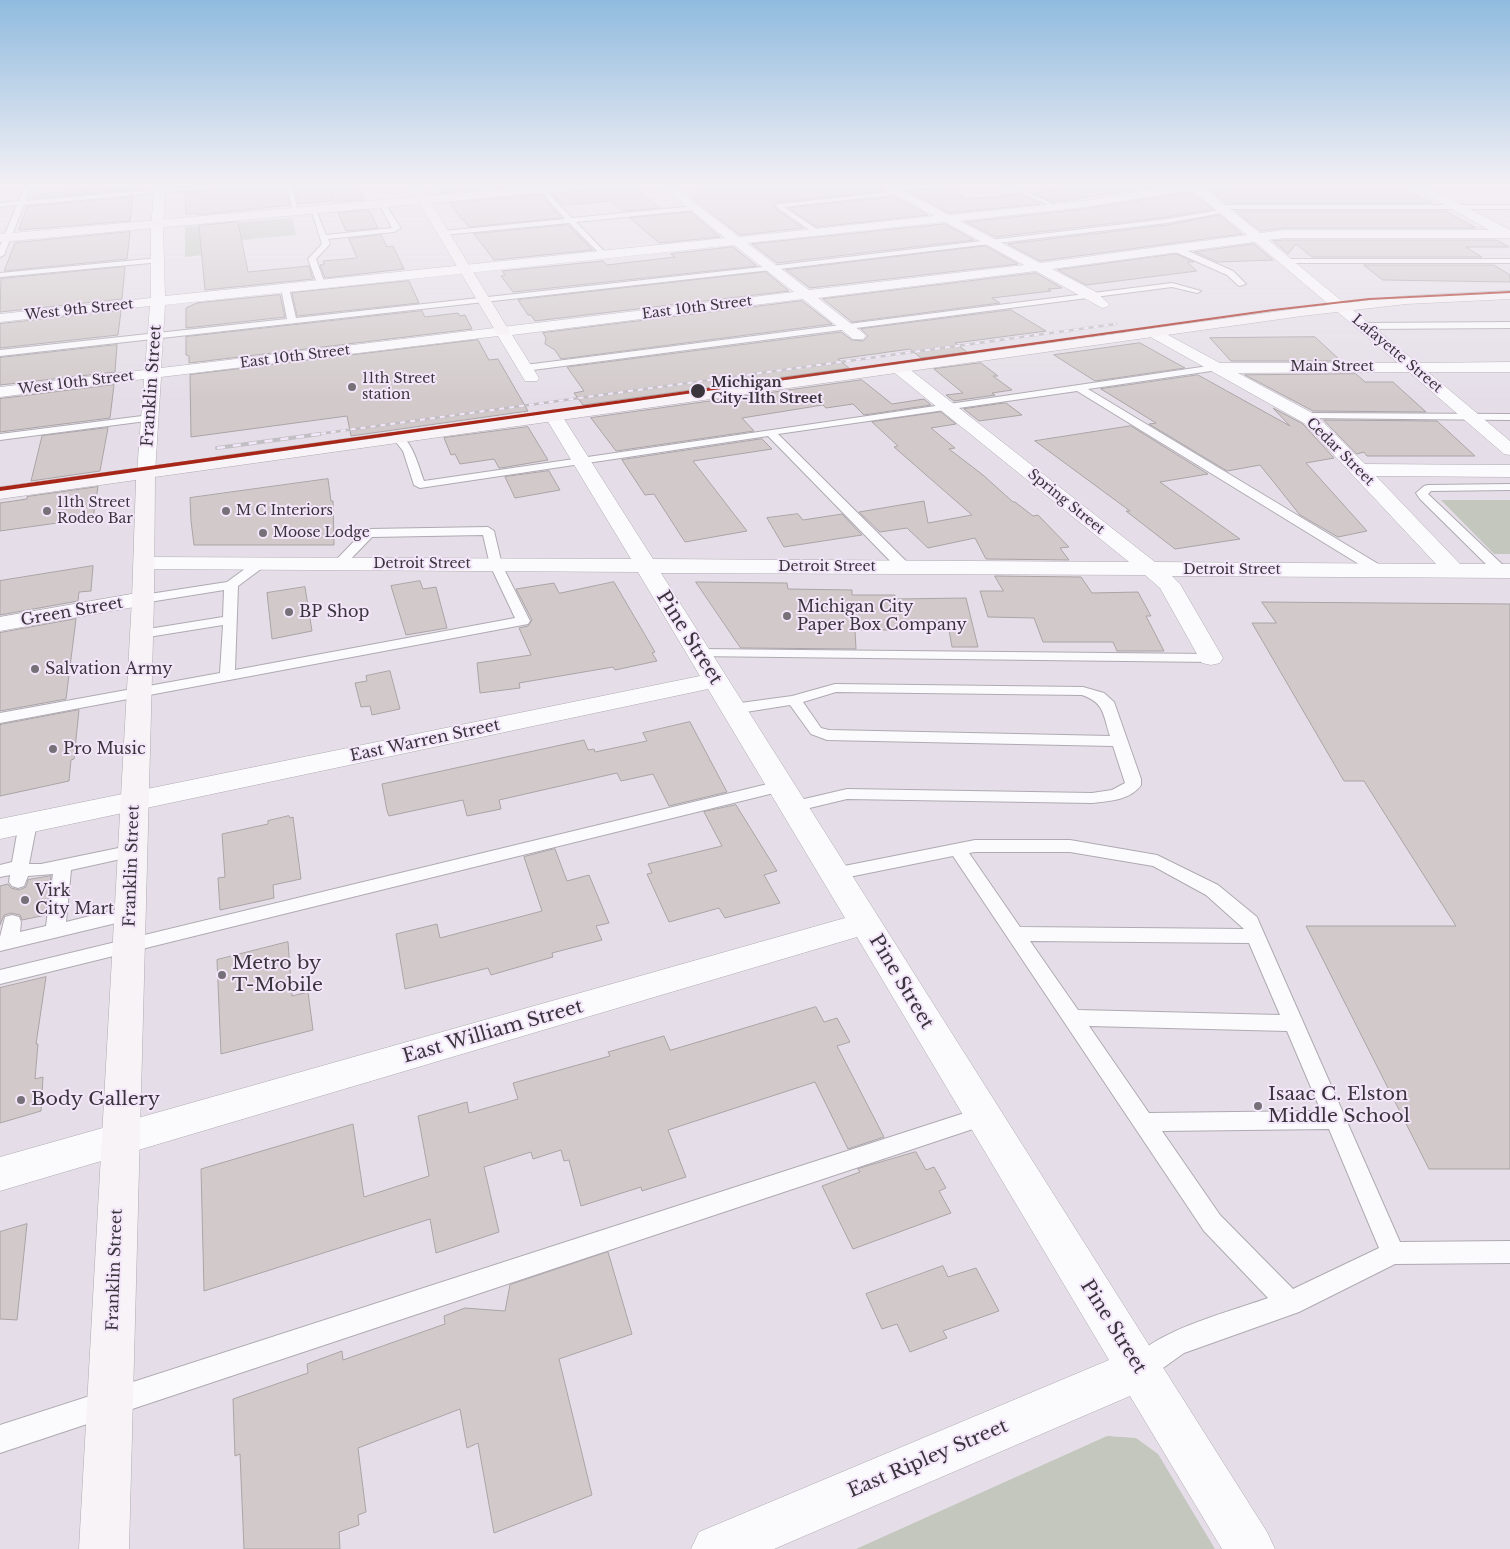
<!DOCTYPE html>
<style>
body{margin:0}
canvas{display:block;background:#e5dee8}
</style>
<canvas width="1510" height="1549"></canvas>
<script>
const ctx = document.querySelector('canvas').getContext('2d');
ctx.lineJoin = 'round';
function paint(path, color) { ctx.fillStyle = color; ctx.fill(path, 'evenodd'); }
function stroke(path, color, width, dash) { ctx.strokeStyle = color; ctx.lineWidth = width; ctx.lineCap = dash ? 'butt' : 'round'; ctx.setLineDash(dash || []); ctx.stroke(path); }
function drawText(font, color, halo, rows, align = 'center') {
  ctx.font = font + ' "Libre Baskerville",serif'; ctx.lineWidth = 4; ctx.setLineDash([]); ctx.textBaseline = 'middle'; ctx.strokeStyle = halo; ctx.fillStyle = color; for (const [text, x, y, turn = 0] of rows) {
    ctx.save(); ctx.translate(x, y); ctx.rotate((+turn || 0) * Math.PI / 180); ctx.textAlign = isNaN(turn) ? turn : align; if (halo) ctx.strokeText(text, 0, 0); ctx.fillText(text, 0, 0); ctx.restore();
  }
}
paint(new Path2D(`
 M292,218L296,235L231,241V252L185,257V227Z
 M1441,500H1510V554H1494Z
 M1107,1436L1136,1438L1158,1454L1215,1549H856Z`), '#c3c7bd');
const building = new Path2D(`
 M254,183H284L290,205L198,215V213L186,214L185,193L249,187Z
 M294,183H356L364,200L334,202L331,196V201L298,204Z
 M436,183H531L532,185L443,193Z
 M618,183H627L660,208L622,211L611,201L563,205L551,194L611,188Z
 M716,183H873L885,191L778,202L774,204V208L803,228L740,235L691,197Z
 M1060,183H1145L1151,187L1054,202L1034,193L1073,189Z
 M134,187V190L33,198L34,195Z
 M945,188L968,199L1021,194L1040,204L949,213L908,191Z
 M1230,189H1401L1432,203H1226L1210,190Z
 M1191,192L1213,209L1167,217L995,237L966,222L1084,209Z
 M541,195L561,218L469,227L464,220H462L450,203Z
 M133,197L130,221L19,230V229L27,207Z
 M895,197L928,215L817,227L789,208Z
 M369,210L378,228L346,231L338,213Z
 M1235,211H1445L1476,228H1284L1261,231Z
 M691,212L720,237L659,243L630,218Z
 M1220,215L1242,234L1040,261L1008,244L1167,225Z
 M238,222L248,272L309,266L313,279L205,290L199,226Z
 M945,224L974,240L777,263L752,244Z
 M568,225L593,250L494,260L474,234Z
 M130,232L127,259L4,271L15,243Z
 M381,235L387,247L393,246L404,269L325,278L320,265L324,264L323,261L357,258L349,239Z
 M1284,240H1497L1509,247H1466L1482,257H1312L1296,244L1288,254L1273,241Z
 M1254,244L1273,260L1218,262L1195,252Z
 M986,246L1018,264L810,288L786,270Z
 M733,247L757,266L513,292L501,276L505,275L502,271L603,261L607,265L675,257L671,254Z
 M1176,254L1194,262H1187L1197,271L1086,285L1058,270Z
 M1364,265H1494L1510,275V282L1383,280Z
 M125,267L122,299L0,312L1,279Z
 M766,272L789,291L535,321L531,315H528L518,300Z
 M1036,273L1062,288L1048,289L1051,291L992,298L1000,303L852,322L823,299Z
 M409,281L419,303L297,316L292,293Z
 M280,295L285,317L186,328V308L197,303Z
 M802,301L832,324L561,359L555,350L545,344L546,338L543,333Z
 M1011,310L1046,331L955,343L967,352L921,358L910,349L838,359L849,368L583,405L574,393L584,391L567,367L841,332L852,340L863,341L868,336L861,329Z
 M121,311L118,335L0,348V324Z
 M422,311L425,317L458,313L460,316L465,315L472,329L189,363V356L186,355V337Z
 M1315,337L1341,361H1231L1210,338Z
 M478,340L489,360L498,359L528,411L351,436L347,416L191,437L190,375Z
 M1140,343L1185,368L1095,381L1054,355Z
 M117,345L115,372L0,385V358Z
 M981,363L998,376H993L1012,390L992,393L995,395L954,401L946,395L963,393L934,369Z
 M1356,374L1365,382H1393L1426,412L1313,411L1245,375Z
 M1198,375L1290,426L1273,408L1303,424L1334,458L1306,463L1367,531L1338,537L1300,515L1260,465L1227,471L1149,424L1156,423L1101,389Z
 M862,380L892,404L924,399L931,405L864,415L853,404L826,408L823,405L742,418L754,431L616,451L591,418Z
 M114,385L110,418L0,432V399Z
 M1006,403L1022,415L979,421L964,409Z
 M941,412L956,424L931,428L955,448L949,449L983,475L1013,502H1015L1033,516L1038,515L1069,547L1060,548L1069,560L986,559L975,538L928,548L907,528L880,532L859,512L924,501L928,523L972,515L894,447L898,446L872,422Z
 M1324,420L1437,421L1475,456H1367L1364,452L1357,454Z
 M1131,426L1208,474L1160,482L1240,539L1175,549L1126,511H1130L1035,441Z
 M528,427L548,460L501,468H499L494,459L460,464L455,454L451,455L444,438Z
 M108,428L100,471L31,481L42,436Z
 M762,439L772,449L693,461L747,531L685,542L654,494L645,495L622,460Z
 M549,471L560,490L515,498L505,477Z
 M328,479L331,501H333L334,545H194L191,521L190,498Z
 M98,487L93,518L0,531V503L27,499V497Z
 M798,514L803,520L842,514L862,535L784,547L767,518Z
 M93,566L91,591L79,592L78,601L0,615V581Z
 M995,576L1081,577L1092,593L1138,592L1151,616H1146L1164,651H1117L1113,642H1043L1034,618L988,617L980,591H1003Z
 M420,581L423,589L436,587L447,628L406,635L391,586Z
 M614,582L655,652L652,653L657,661L615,670L613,667L519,683L520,688L480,693L477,663L531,655L519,628L528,626L532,620L516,589L554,583L559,593Z
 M696,582L787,583L788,589L852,590V595H895V599L966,598L978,647H952L949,630H855L856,649L741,648Z
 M305,587L312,631L272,639L267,593Z
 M1262,602L1510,604V1169H1429L1306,926H1456L1364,781H1344L1252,623H1276Z
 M76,619L66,699L0,711V633Z
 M390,671L400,709L372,715L370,706L361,707L355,683L367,681L366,676Z
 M79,710L74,759L71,760L69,781L0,796V725Z
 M690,722L727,792L669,806L653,774L621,781L617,773L499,800L501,809L467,816L463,800L389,816L387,811L382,784L584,740L588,750L594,749L595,752L647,741L643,733Z
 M736,805L777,871L764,875L780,903L725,918L719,908L669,922L647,874L652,873L648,864L722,846L704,812Z
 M289,816L290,818L293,817L301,879L273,885L274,898L220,910L218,878L225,877L222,834L268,824V821Z
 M555,849L567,881L589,875L609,923L596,926L602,940L552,953L553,957L491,975L488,968L405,989L396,934L437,924L440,938L542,911L524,857Z
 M51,876L46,915L22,920L20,915L11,913L4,915L0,925V886L8,884L11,888L19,890L26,887L28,880Z
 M288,942L292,996L308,992L313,1030L221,1054L217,960Z
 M46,977L36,1044H38L35,1079L43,1077L41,1111L0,1123V988Z
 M816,1007L824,1022L837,1018L850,1042L837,1046L884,1137L848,1149L815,1082L668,1130L686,1177L642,1191L641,1187L581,1206L569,1160L564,1161L561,1150L533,1159L531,1152L484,1167L499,1232L436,1253L430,1219L204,1291L201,1169L353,1124L364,1197L429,1176L418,1116L467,1102L469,1113L518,1099L513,1083L610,1056L608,1052L664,1036L670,1050Z
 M916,1152L926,1170L934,1167L946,1188L939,1191L951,1213L853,1249L822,1186L860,1172L858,1169Z
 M27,1224L17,1320L0,1319V1232Z
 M608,1252L632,1334L559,1359L592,1495L494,1533L478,1443L467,1448L460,1409L358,1448L366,1512L358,1515L359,1525L339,1532L340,1549H244L240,1454L235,1456L233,1399L308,1373L307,1364L342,1351L343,1360L445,1324L444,1316L465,1308L505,1311L510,1285Z
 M943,1266L948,1277L976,1268L999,1311L943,1331L947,1338L910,1352L897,1324L882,1329L866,1294Z`);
paint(building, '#d2caca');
stroke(building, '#aaa4a6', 1);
const lane = new Path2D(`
 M27,183H33L26,201L230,183H252L249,185L24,205L4,255L0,257V246L17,205L0,207V203L19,201Z
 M286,183H292L298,212L293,211Z
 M533,183H539L572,218L695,206L698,208L695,210L576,222L606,253V257H603L569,223L443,235L439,233L443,231L565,219Z
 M937,183H958L955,185L892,191L889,189L892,187Z
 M1001,183H1009L1059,207L1054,208Z
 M899,191L902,193L901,194L784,207L818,230L819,232L815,234L775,206L778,204Z
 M382,202L385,204L401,228L394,232L328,239L330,244L316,259L325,284L318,286L308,259L322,244L311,209L316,210L326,235L392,228L379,204Z
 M1221,205H1510V209H1226L1229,211L1228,212L1167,223L771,270L0,356V350L287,319L281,288L285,286L289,288L296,318L771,266L1167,219L1226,209L1219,208V206Z
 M1173,247H1179L1233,271L1246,284L1239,286L1227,275L1173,251Z
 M158,258L162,260L161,262L0,277V273Z
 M1284,259H1510V263H1284Z
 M1172,283L1201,291L1197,293L1172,287L525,371L520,368L525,365Z
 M1510,322V328L1364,329L1360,326L1364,323Z
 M1215,365L1218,366V370L1088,389L1385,568L1386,571L1385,574H1375L1077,391L778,434L909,564L910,567L904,571L899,570L768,436L420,488L414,485L403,451L392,437L397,434C412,438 419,468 424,481Z
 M1304,413L1510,414V420L1300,418L1299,416Z
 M150,415L154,416L155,418L154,420L0,440V434Z
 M1510,484V490L1431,491L1428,494L1506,568L1507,571L1501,575L1496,574L1420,499L1416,493L1424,486L1428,485Z
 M488,527L494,531L502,565L530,621L528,624L0,723V713L220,673L223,625L142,638L135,634L142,630L223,617L224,590L143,603L136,599L143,595L227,582L257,560H265L267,563L265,566L238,586L235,670L515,618L490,565L483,535L372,537L343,567L338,568L332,564L365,530L369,529Z
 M699,649L1211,654L1216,655L1218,658L1216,661L1211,662L694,656L692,653L694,650Z
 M835,684L1083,687L1104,693L1114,702L1141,779V785C1131,800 1109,801 1092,803L847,799L793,812L787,811L785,807L787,803L847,789L1092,793L1112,790L1125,783L1113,746L827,740L811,734L790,705L733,714L728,712L725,709L728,706L733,704L792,696ZM836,692L1082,695C1105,703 1103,715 1110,736L829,730L821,728L803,702Z
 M780,781L786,782L788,786L786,790L0,984V970Z
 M28,817L34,819L37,823L29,864H41L133,845L139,847L142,851L139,855L71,870L66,922L130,906L137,908L139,913L137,918L0,951V937L5,917L12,915L19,917L21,922L20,932L46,926L53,874L28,876L24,886L18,888L12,886L9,882L10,875L0,877V865L12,862L19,823L22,819Z
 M975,840H1070L1157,855L1218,885L1257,917L1259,922L1400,1242L1510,1241V1263L1395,1264L1299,1312L1184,1353L1149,1378L1140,1382L1131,1378L1127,1369C1142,1333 1233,1311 1268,1298L1204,1231L953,856L834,880L828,878L825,874L828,870L834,868ZM975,852H1070L1153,866L1206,895L1244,929L1020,927L969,853ZM1030,941L1249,943L1280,1015L1078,1010ZM1089,1026L1287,1031L1321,1111L1149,1113ZM1329,1129L1379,1248L1293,1289L1220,1215L1162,1131Z
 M983,1107L991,1109L994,1116L991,1123L0,1453V1425Z`);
const street = new Path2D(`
 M155,183H165L163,229L165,296L725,238L658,183H669L739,237L934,216L875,183H888L949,215L1084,201L1186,183H1245L1240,186L1205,189L1260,233L1284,230H1489L1407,183H1420L1510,230V238H1284L1268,240L1417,363L1510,362V372H1428L1510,441V455L1504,454L1409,372L1238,373L1316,415L1365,464L1510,465V477L1376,476L1460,564H1510V578L1172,576L1180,584L1223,658L1220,663L1211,665L1202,663L1160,588L1145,575L661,573L1267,1532L1275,1549H1222L1130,1396L774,1549H691L699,1532L1109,1360L857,937L0,1191V1157L845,918L708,689L0,839V819L700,676L638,572L145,569L137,568L134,563L137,558L145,557L631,559L544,415L547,411L553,410L559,411L653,559L1129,562L891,370L889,367L891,364H903L1155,562L1436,564L1304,423L1147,335L1145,332L1147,329H1157L1220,363H1398L1255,242L1052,269L1096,292L1109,304L1107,307L1102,308L1036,271L818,298L863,333L866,336L863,339H853L803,299L512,335L539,378L537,381H525L498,336L161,377L155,473L153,477L146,479L139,477L137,473L144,379L0,397V387L145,370L150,306L0,322V314L151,298V229ZM1192,190L1247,235L1040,263L960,221L1084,207ZM945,222L1024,265L809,290L747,243ZM734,245L794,292L161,368L165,305Z
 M143,592L151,594L154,599L151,604L0,631V617Z`);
const secondary = new Path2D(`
 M415,183L419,184L427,196L577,183H616L611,186L431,203L510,332L508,335H498L496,332L420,204L0,242V234L416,197L410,186Z
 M1510,291V299L1406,304L1302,316L155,477L154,599L129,1549H79L132,599L136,480L0,499V487L1302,308L1406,296Z`);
stroke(lane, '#afaab2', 2);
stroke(street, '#afaab2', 1);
stroke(secondary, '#afaab2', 1);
paint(lane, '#fbfafc');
paint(street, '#fbfafc');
paint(secondary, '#f8f3f6');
const railFar1 = new Path2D(`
 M311,435L1116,324
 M382,435L1128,331`);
const rail = new Path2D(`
 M217,448L320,434
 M217,458L391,434`);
stroke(railFar1, '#c1bfc3', 2.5);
stroke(rail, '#c1bfc3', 4);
stroke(railFar1, '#f3e6fa', 2, [5]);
stroke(rail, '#f3e6fa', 2.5, [8]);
paint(new Path2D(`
 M1510,291V293L1369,300L1273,311L0,491V487L1273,309L1369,298Z`), '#a82618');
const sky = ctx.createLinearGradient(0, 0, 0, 400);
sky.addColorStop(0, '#90bbde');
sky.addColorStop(0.46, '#f3f0f5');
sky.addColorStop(1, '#f3f0f500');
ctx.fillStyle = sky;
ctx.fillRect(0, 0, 1510, 400);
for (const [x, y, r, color] of [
 [352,387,5,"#767078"],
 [698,391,8,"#3a353c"],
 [47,511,5,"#767078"],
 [226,511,5,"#767078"],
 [263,533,5,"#767078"],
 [289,612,5,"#767078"],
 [787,616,5,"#767078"],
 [35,669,5,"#767078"],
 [53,749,5,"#767078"],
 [25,900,5,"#767078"],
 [222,975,5,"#767078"],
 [21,1100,5,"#767078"],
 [1258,1106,5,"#767078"]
]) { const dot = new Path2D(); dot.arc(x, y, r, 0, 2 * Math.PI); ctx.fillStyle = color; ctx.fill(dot); stroke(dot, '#f3e6fa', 2); }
drawText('14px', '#3a353c', '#f3e6fa', [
 ["East 10th Street",697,308,-7],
 ["West 9th Street",79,310,-6],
 ["Lafayette Street",1397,354,40],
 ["East 10th Street",295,357,-7],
 ["Main Street",1332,367],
 ["West 10th Street",76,383,-7],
 ["Cedar Street",1340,452,45],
 ["Spring Street",1066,502,39],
 ["Detroit Street",422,564],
 ["Detroit Street",827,567],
 ["Detroit Street",1232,570]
]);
drawText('14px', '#3a353c', '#f3e6fa', [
 ["11th Street",362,379],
 ["station",362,395],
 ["11th Street",57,503],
 ["Rodeo Bar",57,519],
 ["M C Interiors",236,511],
 ["Moose Lodge",273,533]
], 'left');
drawText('bold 14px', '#3a353c', '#f3e6fa', [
 ["Michigan",711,383],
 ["City-11th Street",711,399]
], 'left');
drawText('16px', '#3a353c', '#f3e6fa', [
 ["Franklin Street",152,386,-86],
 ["Green Street",72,612,-10],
 ["East Warren Street",425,741,-12],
 ["Franklin Street",132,866,-88],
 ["Franklin Street",115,1270,-88]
]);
drawText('16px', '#3a353c', '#f3e6fa', [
 ["Michigan City",797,607],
 ["Paper Box Company",797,625],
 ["BP Shop",299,612],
 ["Salvation Army",45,669],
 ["Pro Music",63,749],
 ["Virk",35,891],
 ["City Mart",35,909]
], 'left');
drawText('19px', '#3a353c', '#f3e6fa', [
 ["Pine Street",689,638,58],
 ["Pine Street",901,982,59],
 ["East William Street",493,1032,-16],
 ["Pine Street",1113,1327,58],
 ["East Ripley Street",928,1459,-23]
]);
drawText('19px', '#3a353c', '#f3e6fa', [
 ["Metro by",232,964],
 ["T-Mobile",232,986],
 ["Isaac C. Elston",1268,1095],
 ["Middle School",1268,1117],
 ["Body Gallery",31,1100]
], 'left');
</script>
